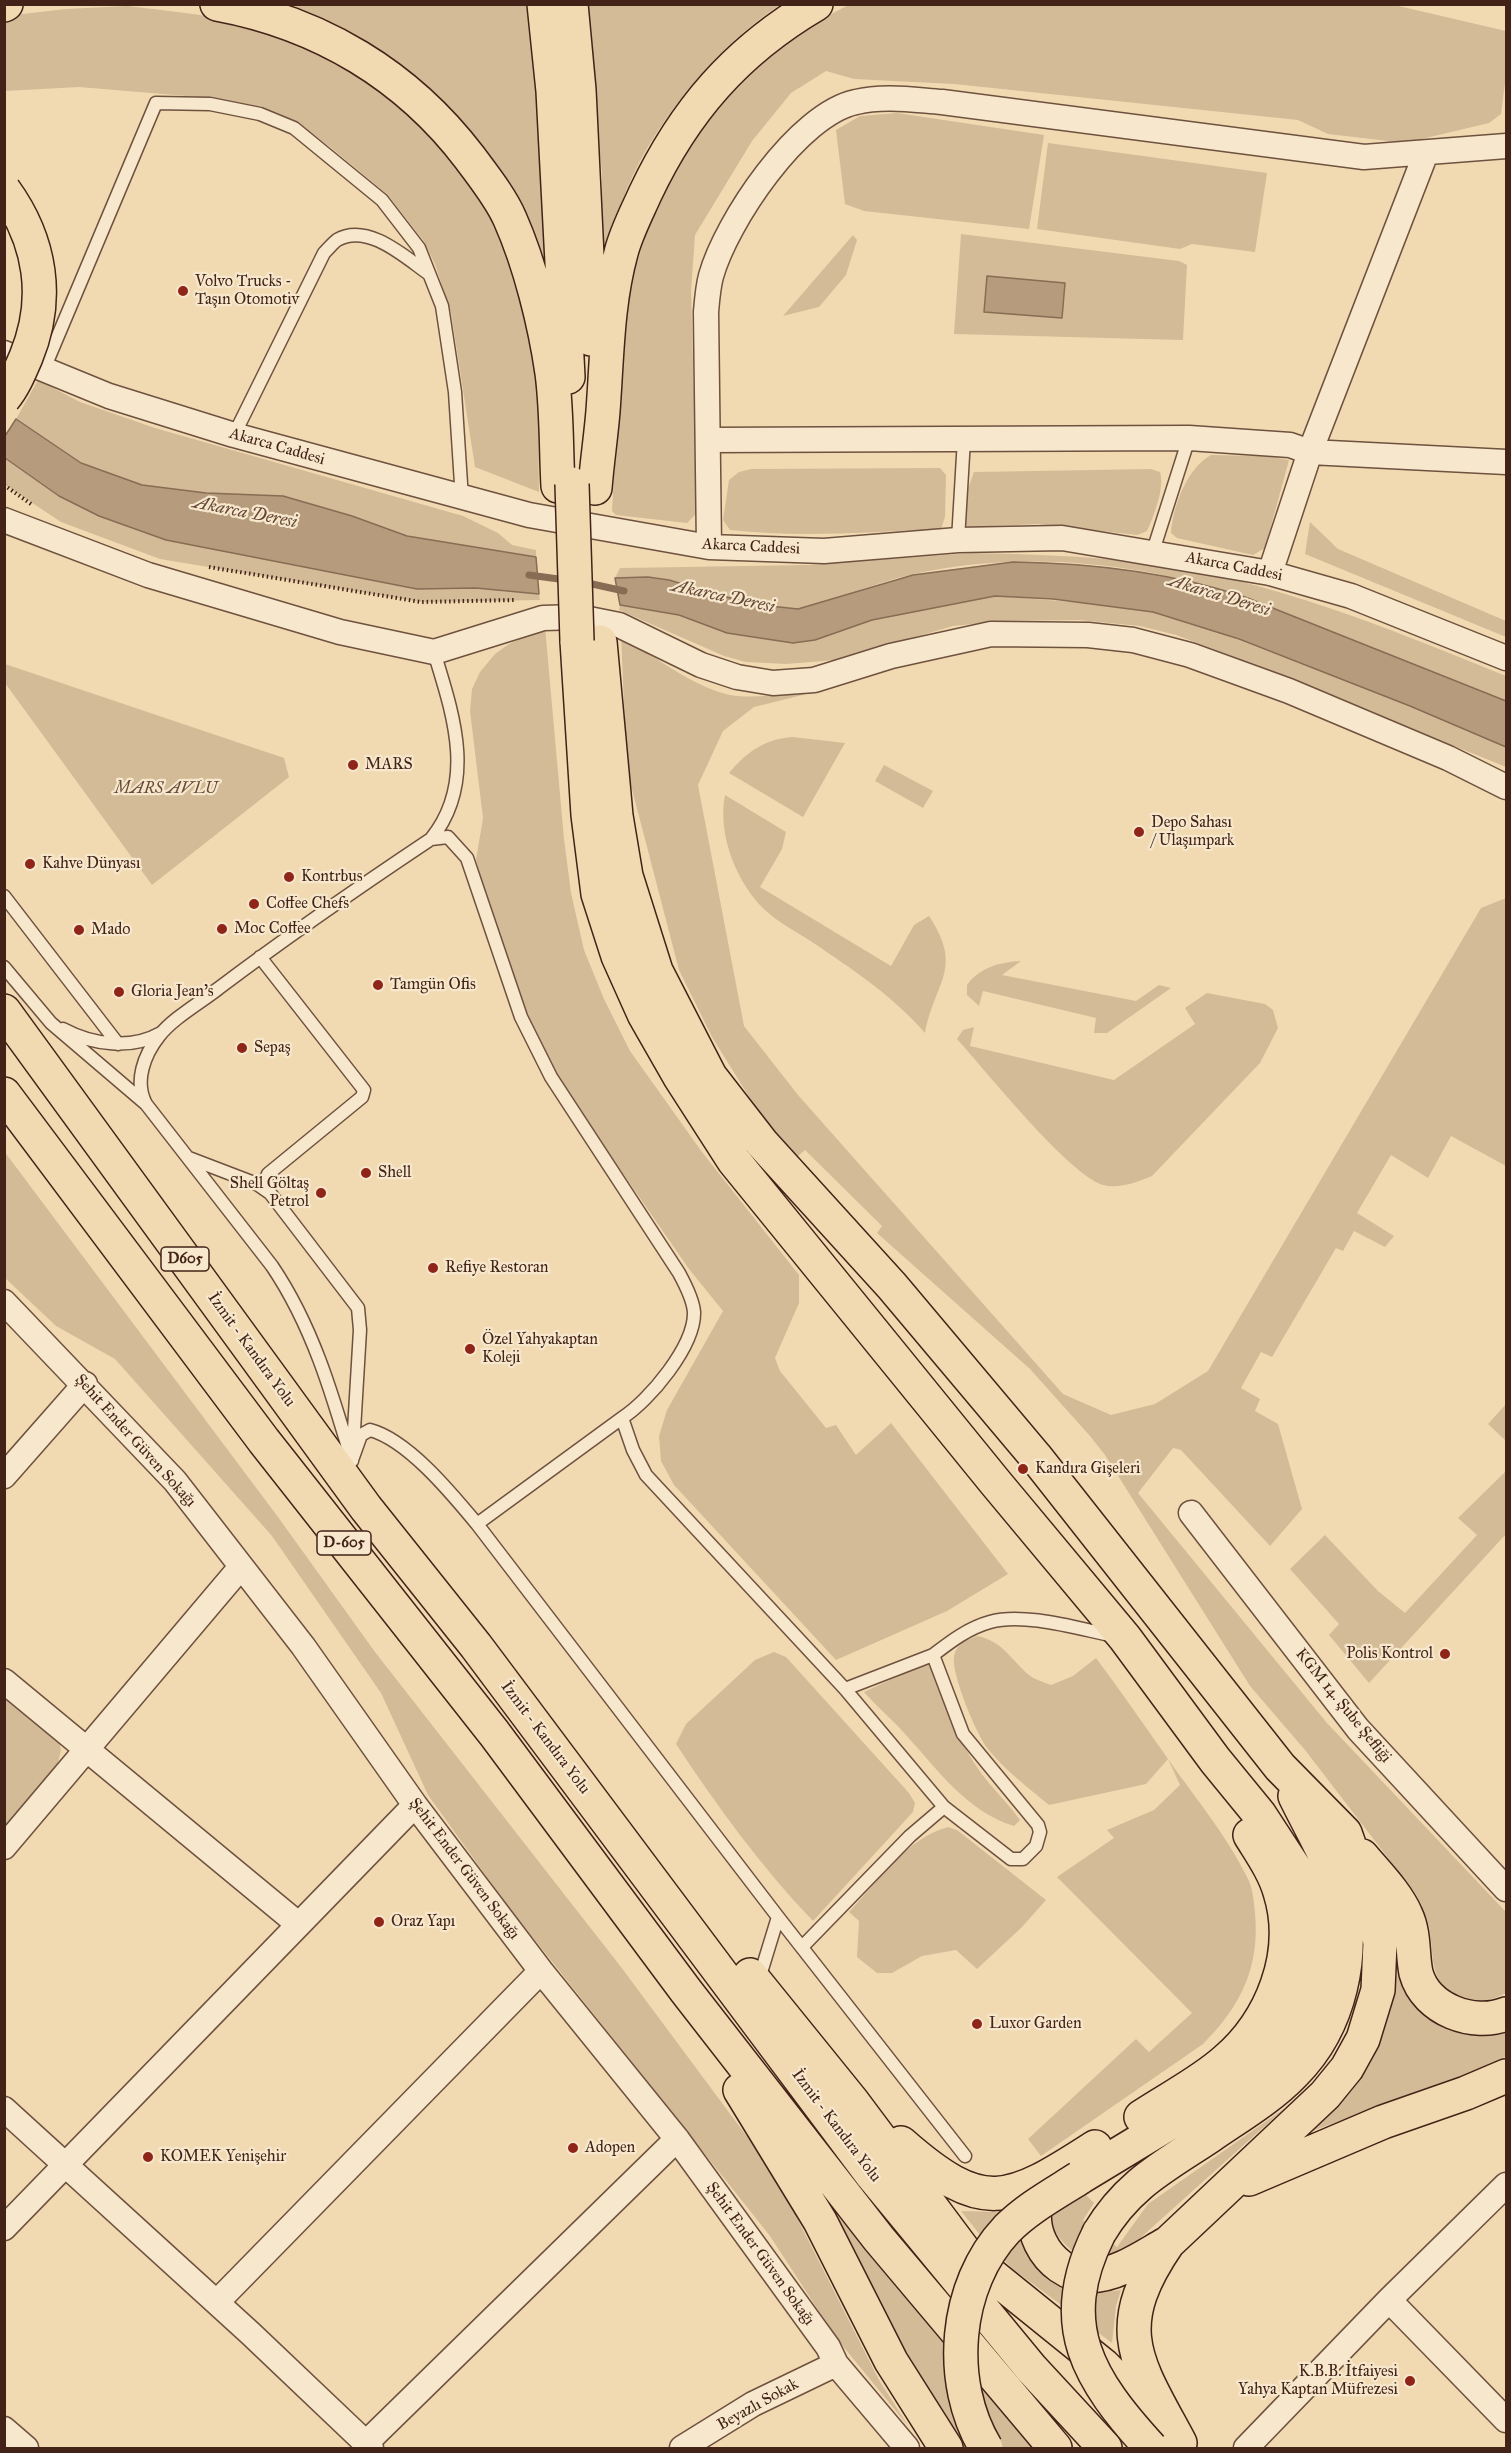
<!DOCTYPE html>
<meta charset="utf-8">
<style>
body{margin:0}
#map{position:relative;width:1511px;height:2453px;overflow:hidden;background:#f1dab2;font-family:"IM FELL Great Primer",serif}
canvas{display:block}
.frame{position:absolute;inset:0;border:6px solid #432317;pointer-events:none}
</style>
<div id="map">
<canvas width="1511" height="2453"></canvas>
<div class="frame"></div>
</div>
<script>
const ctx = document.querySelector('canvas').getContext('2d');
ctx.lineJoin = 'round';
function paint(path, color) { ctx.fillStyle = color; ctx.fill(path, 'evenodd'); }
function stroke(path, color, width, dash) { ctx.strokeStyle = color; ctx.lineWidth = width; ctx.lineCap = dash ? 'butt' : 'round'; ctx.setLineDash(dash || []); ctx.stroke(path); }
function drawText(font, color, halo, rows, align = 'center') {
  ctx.font = font + ' "IM FELL Great Primer",serif'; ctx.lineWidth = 4.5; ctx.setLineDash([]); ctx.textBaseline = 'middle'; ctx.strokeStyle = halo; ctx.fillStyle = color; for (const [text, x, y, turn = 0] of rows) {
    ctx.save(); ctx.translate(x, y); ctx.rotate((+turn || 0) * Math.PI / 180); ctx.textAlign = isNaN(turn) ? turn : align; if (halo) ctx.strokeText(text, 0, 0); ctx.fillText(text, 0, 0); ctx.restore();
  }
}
paint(new Path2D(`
 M850,4H1390L1506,31V76L1501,114L1489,123L1405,143L1328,134L1298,120L954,84L854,79L826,71L791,93L752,141L695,235L691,291L697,503L695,515L687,523L616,515L612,511L621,357L627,309L634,272L655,206L699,126L763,57L809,26Z
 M278,5H526L539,89L554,307L496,169Z
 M584,5H780C717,45 646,131 622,203C614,226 609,251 602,274V173Z
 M127,6C183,13 255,18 305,43C325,53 344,67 363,80C457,143 503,215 527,325C530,341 535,358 537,374C540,413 538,453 539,492L475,467L451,313L435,264L423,240L387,194L330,147L296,122L262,107L211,98L79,87L5,91V16L66,9Z
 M897,113L1044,135L1029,229L864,211L845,204L836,130L860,116Z
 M1048,143L1267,173L1255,252L1192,244L1180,249L1037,229Z
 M961,234L1179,261L1187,265L1183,340L954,334Z
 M853,235L857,240L846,275L819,307L783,316Z
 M38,380L80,402L155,428L463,516L498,533L512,545L536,550V557L407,536L352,516L283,496L206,493L142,485L81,463L16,419Z
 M1211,455L1265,456L1289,460L1265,548L1253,555L1177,538L1171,533C1173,506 1187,468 1211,455Z
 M4,458L59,496L99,516L166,540L417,589L476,588L539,594L540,600L421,602L160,559L61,522L5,485Z
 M940,468L946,475L945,517L941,529C870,532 800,538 730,530L723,520L729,480L739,472L751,469Z
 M1151,469L1160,472C1165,487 1154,516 1147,531L1137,535L1038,524L969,527L964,524L966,494L974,472Z
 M1310,522L1338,549L1506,621V637L1305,554Z
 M971,553C1028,554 1083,556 1139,562C1267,578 1388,628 1506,676V701L1245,597C1140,562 1023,550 914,574C892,579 870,586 849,594C832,600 815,608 797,609C753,613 711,589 670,580C652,576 634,577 615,578L620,568L809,565Z
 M995,596L1099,604L1153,612L1197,624L1410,706L1506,747V767L1240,659L1176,635L1140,626L1079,620L1003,621L953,626L836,660L786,664L746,662L724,656L619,610L620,605L679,615L727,633L793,643L815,640L872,620Z
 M545,627L564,839L571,893L584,950L604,999L630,1051L702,1152L799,1275V1303L775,1358L780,1371L826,1428L836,1425L856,1455L891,1423L1008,1574L947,1611L836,1660L674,1485L661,1461L659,1436L667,1410L723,1311L689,1269L559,1081L532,1026L517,988L490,912L476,860L483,818L470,711L472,689L480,672L495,654L509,644Z
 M621,636C654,656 689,684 726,694C752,701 798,692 827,689L754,707L723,731L698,785L744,1026L798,1095L1063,1394L1111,1415L1155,1404L1208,1371L1481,908L1506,898V1166L1451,1136L1428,1178L1391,1155L1357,1213L1394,1236L1385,1247L1354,1231L1343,1251L1336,1248L1272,1357L1261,1352L1241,1388L1260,1399L1255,1411L1278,1424L1302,1509L1270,1546L1181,1450L1173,1448L1138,1493L1327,1723L1506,1912V1993C1493,2000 1482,2003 1467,1999C1430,1989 1434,1963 1430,1932C1428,1917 1422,1906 1415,1893L1305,1750L1250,1686L1105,1455L1090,1436L1030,1369L877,1233L882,1226L805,1150L797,1157L756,1108L712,1037L679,970L627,770Z
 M5,664L284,758L289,777L152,885L5,683Z
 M793,737L845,743L803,817L729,773C747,752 764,739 793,737Z
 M884,765L933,791L923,808L875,781Z
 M725,795L786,832L782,849L760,887L891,966L914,925L929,916C964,969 935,981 925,1033C893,996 852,969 812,942C797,932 779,923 766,911C737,884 717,835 725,795Z
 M1021,961L1002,975L1136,1001L1159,985L1171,988L1107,1033H1094L1096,1018L983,991L979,1006L967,995V985C980,967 1001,962 1021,961Z
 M1207,993L1265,1004L1273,1010L1278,1028L1260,1063L1152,1176C1138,1182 1119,1189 1103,1185C1068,1174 986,1071 957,1039L963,1030L974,1027L970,1046L1114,1080L1195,1024L1185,1008Z
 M4,1151L278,1517L375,1652L621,1967L751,2142L791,2206L879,2380L909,2427L837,2339L770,2236L507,1905L428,1795L381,1693L272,1536L115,1359L56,1326L5,1278Z
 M1506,1404V1441L1488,1424Z
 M1506,1471V1534L1369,1683L1329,1635L1339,1624L1290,1569L1325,1535L1378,1591L1405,1613L1477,1535L1458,1518Z
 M977,1636C1003,1641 1011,1660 1029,1675C1035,1680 1044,1682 1051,1685L1073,1676L1096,1658C1121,1691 1144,1725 1168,1759C1196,1799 1228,1837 1249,1881C1253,1890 1254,1903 1255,1913C1260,1967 1241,2006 1203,2044L1041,2156L1028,2139L1136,2039L1149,2052L1192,2013L1057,1877L1114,1838L1107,1830L1154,1810L1180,1785L1168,1759L1146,1784L1049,1805C1027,1787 1005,1770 987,1748C976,1733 951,1674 954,1656C956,1644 967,1640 977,1636Z
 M774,1652L786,1657L909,1793L915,1803L913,1812L813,1921C761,1867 717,1806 676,1744L686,1724L755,1660Z
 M928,1662C943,1700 957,1740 981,1773C993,1789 1008,1803 1020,1820L1014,1826C966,1811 938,1770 906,1735C893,1720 877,1707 864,1692Z
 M5,1693L59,1740L61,1750L58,1763L5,1828Z
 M948,1827L957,1830L1046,1900L1022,1927L977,1969L956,1950L922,1956L892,1973H877L857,1957L859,1921L849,1912C877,1882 907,1838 948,1827Z
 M1398,1966C1401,1976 1404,1989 1410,1998C1431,2030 1471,2041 1506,2031V2056L1485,2069L1312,2131C1370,2082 1388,2041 1398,1966Z
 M1285,2108L1128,2249C1082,2267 1064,2254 1045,2211L1055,2182L1067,2206L1086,2195L1094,2203L1083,2220L1117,2247L1148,2204Z
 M1013,2207C1031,2272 1048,2299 1121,2290L1116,2306L1112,2343L1013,2269L988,2245L961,2211L997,2212Z
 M832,2209L1039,2448H965L928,2403Z`), '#d3bb98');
const water = new Path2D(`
 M987,276L1065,283L1062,318L984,312Z
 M16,419L81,463L142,485L206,493L283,496L352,516L407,536L536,557L539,594L476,588L417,589L166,540L99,516L59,496L5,458V436Z
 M1013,562C1092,563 1170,572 1245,597L1506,701V747L1410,706L1239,639L1153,612L1053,599L995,596L872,620L815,640L793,643L727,633L679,615L620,605L615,578L648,577L669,580L751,604L798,609L913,575Z`);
paint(water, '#b69c7d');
stroke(water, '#886c54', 1.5);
stroke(new Path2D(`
 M529,575L566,580
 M583,582L624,591`), '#886c54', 7);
const lane = new Path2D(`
 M44,369L156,103L210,104L260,114L294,128L382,200L419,248L442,306L455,392L462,499
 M234,435L324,253C328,249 333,243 337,240C368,222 406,258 429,274
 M958,540L964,439
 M1153,551L1189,438
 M431,839C477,782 453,714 434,652
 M4,896L118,1044
 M260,957L364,1090L362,1097L268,1174L265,1182L269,1192
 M4,967L51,1023L146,1104L272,1266C312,1325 332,1393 352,1461
 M63,1029C93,1045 131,1050 161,1033
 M146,1104C134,1082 144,1055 159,1036C173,1018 200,1003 219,988C288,936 359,887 431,839L448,837L467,858L521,1017L551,1077L679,1273C685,1284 693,1299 694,1312C695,1346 649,1401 622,1418L633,1450L646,1475L845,1689L944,1807
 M189,1158L257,1184L270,1193L358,1308L360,1330L353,1447
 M352,1460L361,1435L370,1430C408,1440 452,1494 477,1524L778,1917L965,2156
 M477,1524L622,1418
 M845,1689L933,1655
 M803,1946L910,1836L944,1807L1011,1859H1023L1036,1846L1040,1832L1038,1825L963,1734L933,1655C950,1642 968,1628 990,1622C1024,1612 1079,1629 1115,1636
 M759,1979L778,1917`);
const street = new Path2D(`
 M4,353L109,396L234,435L529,515L709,547L824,551L958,540L1062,538L1270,573L1351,596L1506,658
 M709,440L1189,438L1290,445L1310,452L1506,462
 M4,520L148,575L340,632L434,652L543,618L579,617L619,625L701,665L737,677L773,683L814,680L891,656L991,634L1088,635L1133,640L1190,655L1289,691L1448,758L1506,787
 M709,547L706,312C707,300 708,287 711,276C726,222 798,114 856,102C884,95 914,100 942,102L1364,157L1506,146
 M1270,573L1310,452L1426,153
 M4,1302L175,1481L303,1646L415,1805L541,1971L677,2139L828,2347L836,2364L907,2448
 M4,1476L85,1384
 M1191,1513L1358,1729L1506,1889
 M4,1681L298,1924
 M4,1847L240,1568
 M4,2109L250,2333L371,2448
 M4,2228L415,1805
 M1389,2300L1506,2420
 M217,2302L541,1971
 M4,2429L26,2448
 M366,2443L677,2139
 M682,2448L753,2404L836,2364
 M1246,2448L1389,2300L1506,2185`);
const highway = new Path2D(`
 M217,4C320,23 407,75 470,158C484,177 501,198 510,219C530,264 545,324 552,373C557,410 556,449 558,486
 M544,4L553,91L568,377
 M571,4L579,90L591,339
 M4,5L6,4
 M595,488C597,462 601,436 603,411C607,358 607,304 621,253C626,233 637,212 645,194C684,111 736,51 816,4
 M577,641L588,815L598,894L618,956L644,1014L680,1077L734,1161L995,1482L1125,1638L1215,1760L1260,1815L1305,1884L1314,1911L1316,1935L1314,1962L1308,1989L1292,2024L1279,2044L1258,2066L1239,2081L1079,2178
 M600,642L616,816L626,876L656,971L710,1076L762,1143L892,1286L1035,1456L1280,1767L1345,1833L1376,1922L1380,1943L1378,1990L1363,2039L1347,2068L1325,2095L1168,2243C1109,2329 1136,2361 1180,2443
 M4,1011L366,1508L476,1646L872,2175L1031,2368L1105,2448
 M4,1094L264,1441L494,1733L686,1991L879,2239L1055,2448
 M1362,1856C1377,1874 1397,1894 1406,1915C1415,1934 1412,1954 1416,1973C1426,2010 1474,2027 1506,2014
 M750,1975L852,2101L968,2256L1103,2365L1153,2415
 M740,2090L820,2221L891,2361L946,2448
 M1141,2117C1168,2099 1200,2083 1225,2061C1272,2021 1299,1953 1280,1892C1274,1871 1261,1853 1250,1835
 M901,2143C983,2215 1007,2204 1095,2147
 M1249,2179L1383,2122L1466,2093L1506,2076
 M1046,2184C1017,2218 1046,2276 1090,2276C1118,2275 1143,2257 1166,2244
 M1099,2233C1128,2184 1165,2166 1210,2136C1239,2116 1270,2098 1294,2073C1340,2027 1357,1952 1339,1891C1329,1858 1310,1827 1295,1796`);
stroke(lane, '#6e513e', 15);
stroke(street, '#6e513e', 27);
stroke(highway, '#432317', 36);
stroke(new Path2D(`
 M4,485L31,504
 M209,567L421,602L516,600`), '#432317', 4, [1.5, 3]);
stroke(lane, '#f6e7cd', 12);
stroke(street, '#f6e7cd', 24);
stroke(highway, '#f1dab2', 33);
const primaryBridge = new Path2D(`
 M4,190C41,241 50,299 26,357C20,371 14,386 4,398`);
const highwayBridge = new Path2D(`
 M572,484L577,641
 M1099,2233C1053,2325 1089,2380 1151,2448
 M986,2448C946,2382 954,2285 1007,2229C1028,2208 1054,2194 1079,2178`);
stroke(primaryBridge, '#432317', 36, []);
stroke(highwayBridge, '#432317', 36, []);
stroke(primaryBridge, '#f1dab2', 33);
stroke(highwayBridge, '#f1dab2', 33);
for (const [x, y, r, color] of [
 [183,291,6,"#8f2418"],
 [353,765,6,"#8f2418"],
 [1139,832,6,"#8f2418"],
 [30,864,6,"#8f2418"],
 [289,877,6,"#8f2418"],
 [254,904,6,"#8f2418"],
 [222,929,6,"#8f2418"],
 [79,930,6,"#8f2418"],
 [378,985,6,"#8f2418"],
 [119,992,6,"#8f2418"],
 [242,1048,6,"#8f2418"],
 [366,1173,6,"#8f2418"],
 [321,1193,6,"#8f2418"],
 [433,1268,6,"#8f2418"],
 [470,1349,6,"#8f2418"],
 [1023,1469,6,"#8f2418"],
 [1445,1654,6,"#8f2418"],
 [379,1922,6,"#8f2418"],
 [977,2024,6,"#8f2418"],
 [573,2148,6,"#8f2418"],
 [148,2157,6,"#8f2418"],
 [1410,2381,6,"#8f2418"]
]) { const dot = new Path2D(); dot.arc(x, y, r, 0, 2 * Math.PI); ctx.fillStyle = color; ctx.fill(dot); stroke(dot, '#f6e7cd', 2); }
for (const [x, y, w] of [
 [185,1259,48],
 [344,1543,54]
]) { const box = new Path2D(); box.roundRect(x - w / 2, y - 12, w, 24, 4.5); ctx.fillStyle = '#f6e7cd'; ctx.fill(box); stroke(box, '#432317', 1.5); }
drawText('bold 15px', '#432317', null, [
 ["D605",185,1259],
 ["D-605",344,1543]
]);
drawText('16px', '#432317', '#f6e7cd', [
 ["Volvo Trucks -",195,282],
 ["Taşın Otomotiv",195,300],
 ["MARS",365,765],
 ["Depo Sahası",1151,823],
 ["/ Ulaşımpark",1151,841],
 ["Kahve Dünyası",42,864],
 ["Kontrbus",301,877],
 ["Coffee Chefs",266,904],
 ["Moc Coffee",234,929],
 ["Mado",91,930],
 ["Tamgün Ofis",390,985],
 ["Gloria Jean's",131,992],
 ["Sepaş",254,1048],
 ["Shell",378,1173],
 ["Shell Göltaş",309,1184,"right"],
 ["Petrol",309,1202,"right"],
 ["Refiye Restoran",445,1268],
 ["Özel Yahyakaptan",482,1340],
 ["Koleji",482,1358],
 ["Kandıra Gişeleri",1035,1469],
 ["Polis Kontrol",1433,1654,"right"],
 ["Oraz Yapı",391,1922],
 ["Luxor Garden",989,2024],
 ["Adopen",585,2148],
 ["KOMEK Yenişehir",160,2157],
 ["K.B.B. İtfaiyesi",1398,2372,"right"],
 ["Yahya Kaptan Müfrezesi",1398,2390,"right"]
], 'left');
drawText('16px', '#432317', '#f6e7cd', [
 ["Akarca Caddesi",277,447,16],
 ["Akarca Caddesi",751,547,3],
 ["Akarca Caddesi",1234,567,11],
 ["İzmit - Kandıra Yolu",251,1350,54],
 ["Şehit Ender Güven Sokağı",135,1441,48],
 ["KGM 14. Şube Şefliği",1343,1706,51],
 ["İzmit - Kandıra Yolu",545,1738,53],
 ["Şehit Ender Güven Sokağı",464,1869,53],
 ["İzmit - Kandıra Yolu",836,2126,53],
 ["Şehit Ender Güven Sokağı",760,2254,54],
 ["Beyazlı Sokak",758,2405,-29]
]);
drawText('italic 16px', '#674937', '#f6e7cd', [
 ["MARS AVLU",166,789]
]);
drawText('italic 18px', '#664736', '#f6e7cd', [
 ["Akarca Deresi",245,513,11],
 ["Akarca Deresi",1219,596,17],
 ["Akarca Deresi",723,597,12]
]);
</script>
